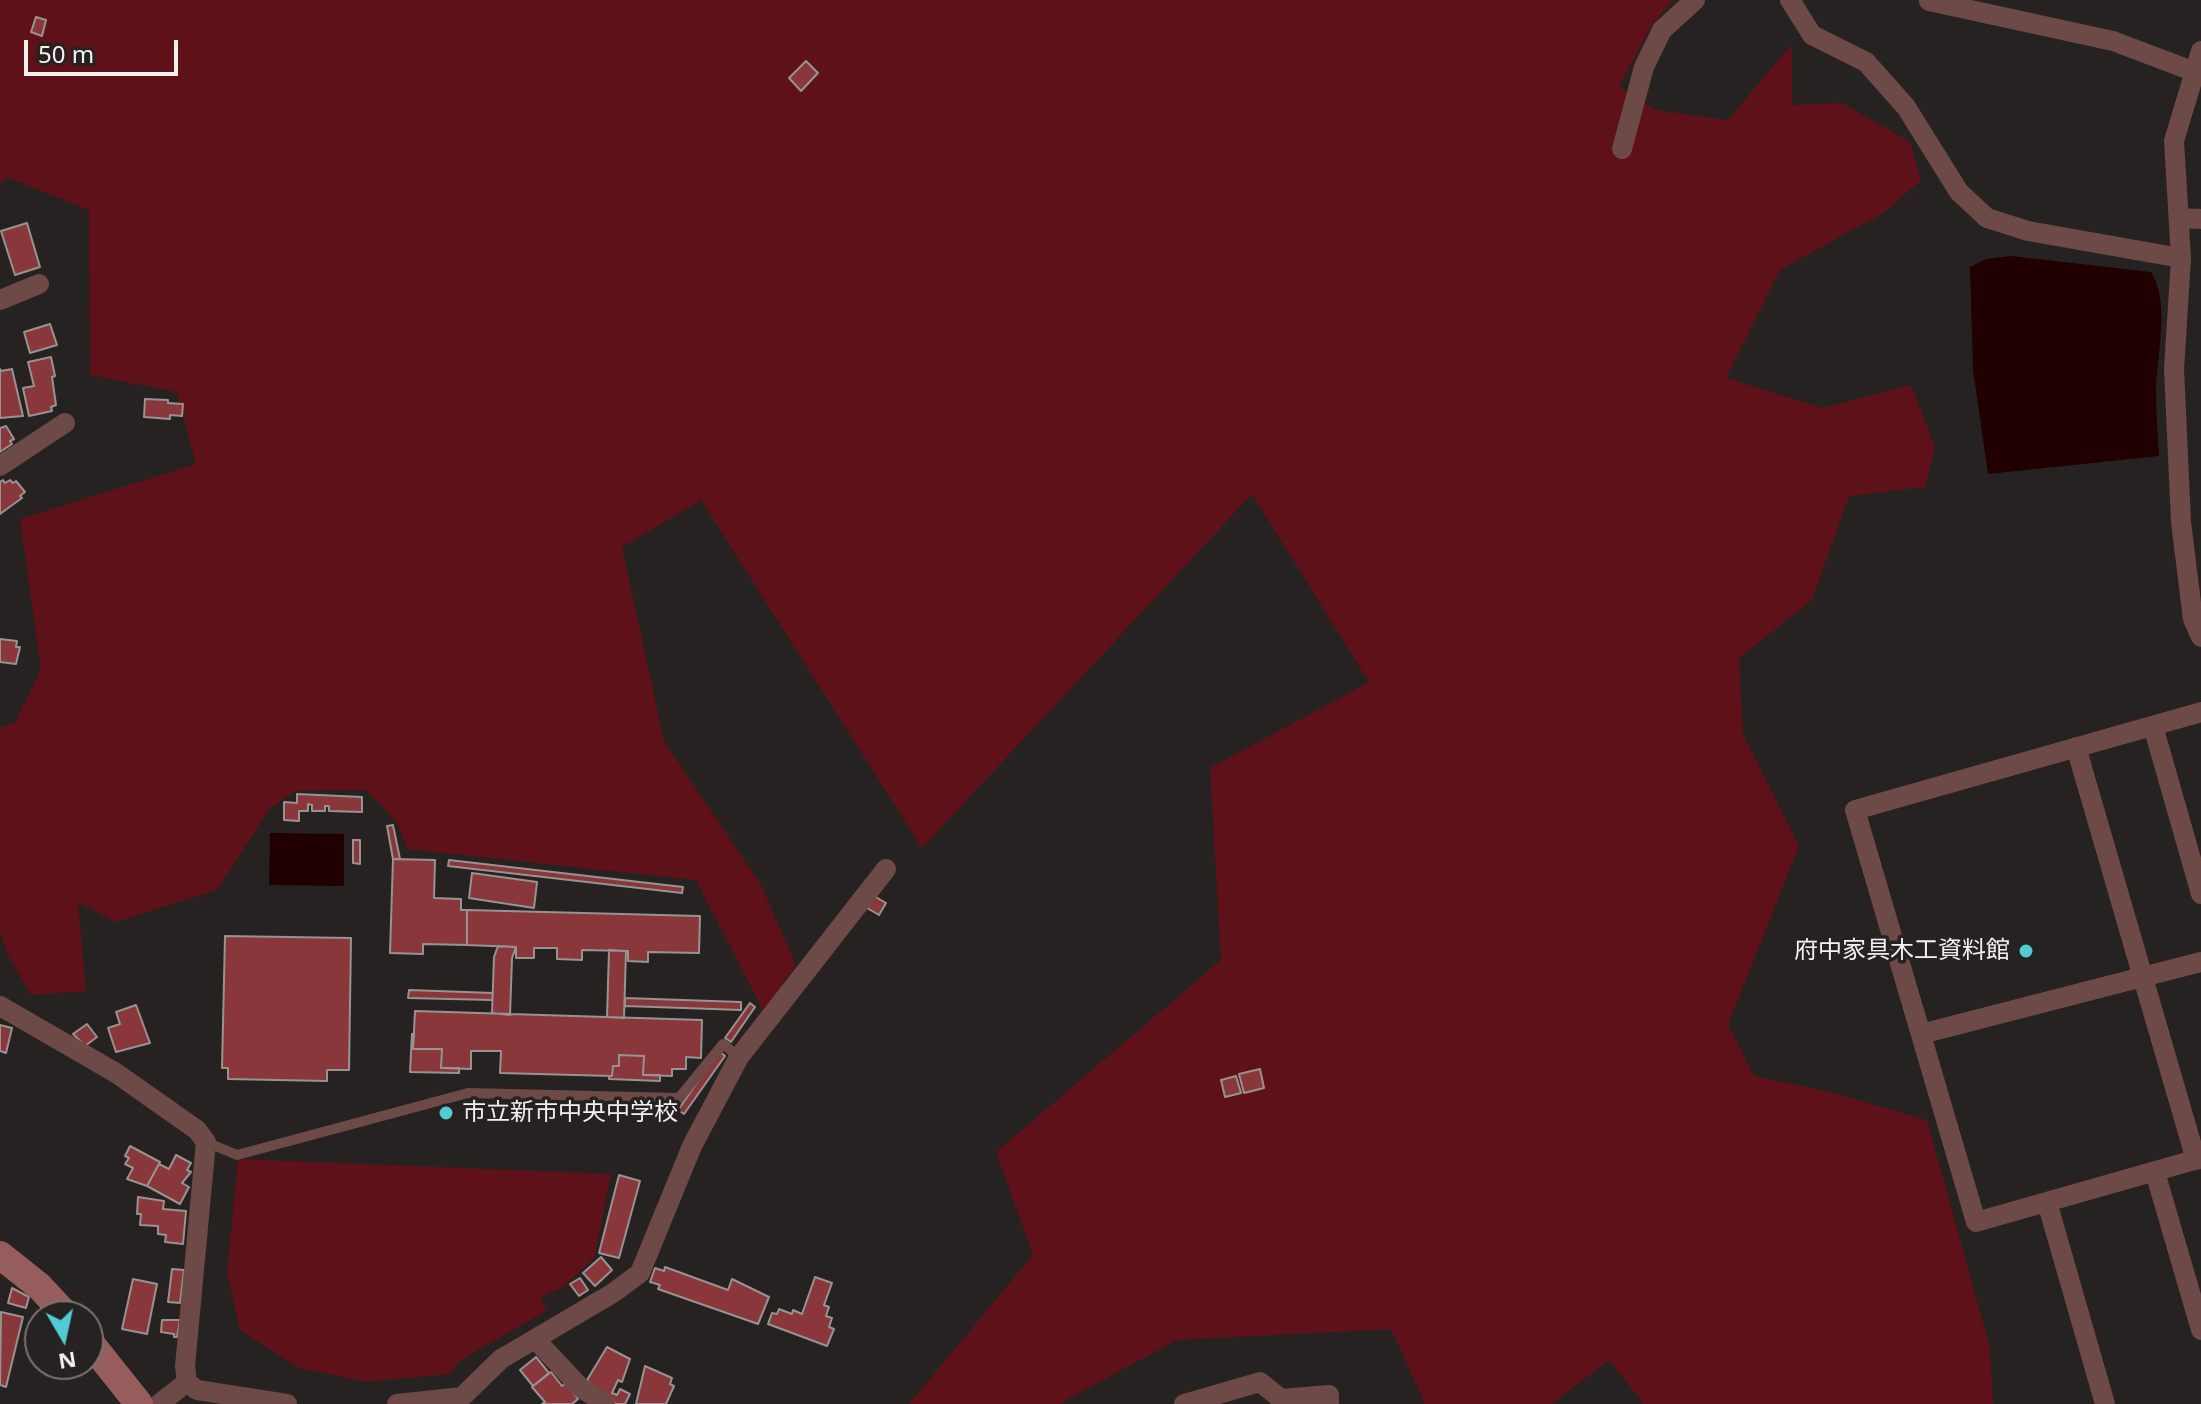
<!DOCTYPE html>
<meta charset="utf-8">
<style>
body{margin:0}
#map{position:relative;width:2201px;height:1404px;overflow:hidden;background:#262222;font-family:"Noto Sans",sans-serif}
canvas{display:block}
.north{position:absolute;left:24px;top:1300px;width:80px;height:80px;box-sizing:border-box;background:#262222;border:2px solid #787474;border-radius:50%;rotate:171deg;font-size:22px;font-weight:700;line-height:32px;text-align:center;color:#f3f0f0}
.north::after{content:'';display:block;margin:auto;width:28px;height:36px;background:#51ccd3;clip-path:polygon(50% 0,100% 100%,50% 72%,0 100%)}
.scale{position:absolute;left:24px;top:40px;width:154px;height:36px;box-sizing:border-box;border:4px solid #f3f0f0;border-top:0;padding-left:10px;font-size:24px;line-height:28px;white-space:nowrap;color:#f3f0f0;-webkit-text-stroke:6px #262222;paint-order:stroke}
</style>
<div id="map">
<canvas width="2201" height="1404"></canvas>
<div class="north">N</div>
<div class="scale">50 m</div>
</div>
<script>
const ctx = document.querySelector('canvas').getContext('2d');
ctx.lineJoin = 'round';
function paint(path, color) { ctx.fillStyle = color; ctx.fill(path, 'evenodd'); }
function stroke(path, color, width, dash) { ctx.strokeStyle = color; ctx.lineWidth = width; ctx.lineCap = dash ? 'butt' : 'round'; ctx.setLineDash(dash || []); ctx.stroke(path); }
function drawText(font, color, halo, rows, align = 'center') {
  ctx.font = font + ' "Noto Sans","Noto Sans JP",sans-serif'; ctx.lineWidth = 7; ctx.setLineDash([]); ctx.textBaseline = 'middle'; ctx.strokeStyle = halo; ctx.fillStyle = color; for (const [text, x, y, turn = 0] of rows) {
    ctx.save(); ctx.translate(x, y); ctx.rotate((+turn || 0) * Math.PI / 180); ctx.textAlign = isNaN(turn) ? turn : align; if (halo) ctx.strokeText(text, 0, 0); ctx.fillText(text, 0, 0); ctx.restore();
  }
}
paint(new Path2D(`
 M0,0H1673L1651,26L1619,87L1655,110L1728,120L1792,44V105L1842,103L1910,142L1921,180L1885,212L1780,270L1726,378L1823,408L1911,385L1935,447L1925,487L1849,496L1812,600L1739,658L1743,734L1799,846L1728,1025L1754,1076L1830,1092L1927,1120L1990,1348L1993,1404H1644L1609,1360L1552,1404H1425L1391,1329L1177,1340L1059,1404H909L1033,1255L996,1152L1221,960L1210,768L1369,682L1252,494L922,848L701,500L622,547L664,741L761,885L796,965L764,1012L696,880L408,849L396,821L366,790L296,791L270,808L217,890L116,922L78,902L86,991L31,995L7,953L0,931V728L15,723L41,669L20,519L196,464L177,392L90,375L89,210L7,177L0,184Z
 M238,1159L611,1174L594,1258L563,1287L541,1297L546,1311L459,1361L450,1374L367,1382L299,1368L240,1330L227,1273Z`), '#5f111a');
paint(new Path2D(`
 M2011,256L2151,272C2171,303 2156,357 2156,394C2156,415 2158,435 2159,456L1988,474L1973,370L1970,267L1986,259Z
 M270,833L344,834V886L269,885Z`), '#210002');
const building = new Path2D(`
 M36,17L46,20L42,36L31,32Z
 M806,61L818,73L801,91L789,78Z
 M27,223L40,267L15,275L1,231Z
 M50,324L57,345L30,353L24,332Z
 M51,357L55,376L52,377L56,405L51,407L52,411L29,416L23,388L34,386L28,362Z
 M0,369L1,371L12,369L23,416L0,418Z
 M145,399L168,400V403L183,404L182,416L170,415V419L144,417Z
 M6,426L14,439L10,441L12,444L0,452V428Z
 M3,480L5,483L10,480L13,483L16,481L25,492L20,496L22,498L0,514V482Z
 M0,639L17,641L16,647H20L16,664L0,662Z
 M297,794L362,797V812L329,811V806H325V811H312V805L308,804V811H299V821L284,820V802L297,803Z
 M393,825L400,859H393L387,826Z
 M353,840H360V864L353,863Z
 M393,859L435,860L434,898L461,899V910H467V945L423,944V954L390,953Z
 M449,860L683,887L682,893L448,866Z
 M472,873L537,882L534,908L469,898Z
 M874,896L886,903L879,915L867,908Z
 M467,910L700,916L699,953L648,952V962L628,961V951L582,950V960L557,959V948H534V958H516V947L467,945Z
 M225,936L351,938L349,1070H327V1081L228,1079V1068H222Z
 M498,946L516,947L512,958L510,1015L492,1013L494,957Z
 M609,950L626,951L624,1018L607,1017Z
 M409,990L493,993L492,1000L408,998Z
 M625,998L741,1002V1010L625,1006Z
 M750,1003L755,1007L731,1042L725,1038Z
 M136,1005L150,1043L116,1052L108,1028L120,1024L116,1012Z
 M415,1011L702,1020L701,1058L686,1057V1069H672V1076L643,1075L644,1056L619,1055V1066H613L612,1076L500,1073L501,1051H471V1069L441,1068L442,1049H413Z
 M87,1024L97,1037L85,1046L73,1034Z
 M0,1025L12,1028L6,1053L0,1051Z
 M412,1034H414L413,1049H442L441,1068H459V1073L410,1072Z
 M719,1051L725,1056L684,1114L678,1110Z
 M619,1055L644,1056L643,1075H660V1081L609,1079V1076H612L613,1066H619Z
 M1260,1069L1264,1088L1244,1093L1239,1074Z
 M1236,1076L1241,1093L1225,1097L1221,1080Z
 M634,1105L673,1107V1115L634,1113Z
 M130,1146L160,1162L147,1186L127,1179L133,1168L125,1164L129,1158L125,1156Z
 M176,1155L191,1163L187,1170L191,1172L182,1183L189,1187L180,1204L147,1186L159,1164L169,1169Z
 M619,1175L640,1181L619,1258L599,1253Z
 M138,1197L164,1201L163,1209L186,1211L183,1244L165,1242L166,1235L158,1234V1226L140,1225L141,1214H137Z
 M601,1257L612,1270L595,1286L583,1273Z
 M665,1267L728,1290L732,1279L769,1297L758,1324L658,1289L660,1285L650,1282L655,1268L664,1271Z
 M172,1269L184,1270L180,1303L168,1302Z
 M815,1277L832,1283L824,1305L829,1307L826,1316L832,1318L829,1327L834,1329L827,1346L768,1324L772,1313L777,1314L779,1309L792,1314L793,1310L802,1314Z
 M580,1278L588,1290L579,1296L570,1284Z
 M133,1279L157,1284L147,1334L122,1329Z
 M12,1288L29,1297L26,1308L8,1303Z
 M1,1312L23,1317L6,1387L0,1385Z
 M162,1320H180L177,1337H174V1334L161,1332Z
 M607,1347L630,1359L622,1382L618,1380L612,1393L617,1395L620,1389L630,1394L625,1404H616L603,1397L587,1380Z
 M536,1357L549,1373L533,1386L520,1370Z
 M645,1366L672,1378L670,1384L674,1386L666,1404H636Z
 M551,1372L562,1386L566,1383L578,1399L572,1404H542L545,1402L532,1387Z`);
paint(building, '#89373a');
stroke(building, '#989393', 2);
stroke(new Path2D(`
 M206,1142L237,1155L468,1093L679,1098L723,1044L739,1057`), '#6d4948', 10);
stroke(new Path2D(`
 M1790,0L1812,35L1866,62L1906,107L1959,192L1987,218L2028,231L2181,258
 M1929,1L2113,41L2195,72
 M2201,51L2174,141L2181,258L2174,369L2181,522L2193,619L2201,637
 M1622,149L1644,67L1662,30L1695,0
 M2179,218L2201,219
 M0,300L39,284
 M0,466L65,423
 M2201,712L1855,810L1976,1222L2201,1158
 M2153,726L2201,894
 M2076,747L2196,1160
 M0,1006L116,1073L197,1130L206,1142L185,1366L187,1382L197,1390L287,1404
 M1921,1034L2201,962
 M2155,1172L2201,1330
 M2047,1202L2105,1404
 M535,1339L580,1387L605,1404
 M159,1404L187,1382
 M397,1404L462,1397L501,1359L613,1293L640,1273L692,1146L739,1057L886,869
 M1184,1404L1260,1382L1281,1399L1329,1395V1404`), '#6d4948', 20);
stroke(new Path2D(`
 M0,1255L39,1286L67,1316
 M88,1340L139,1404`), '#965d5c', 28);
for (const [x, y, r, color] of [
 [2026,951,8,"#51ccd3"],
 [446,1113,8,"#51ccd3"]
]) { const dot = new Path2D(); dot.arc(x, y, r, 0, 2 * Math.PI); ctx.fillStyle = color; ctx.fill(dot); stroke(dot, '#262222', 3); }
drawText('24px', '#f3f0f0', '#262222', [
 ["府中家具木工資料館",2010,951],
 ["市立新市中央中学校",462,1113,"left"]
], 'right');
</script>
